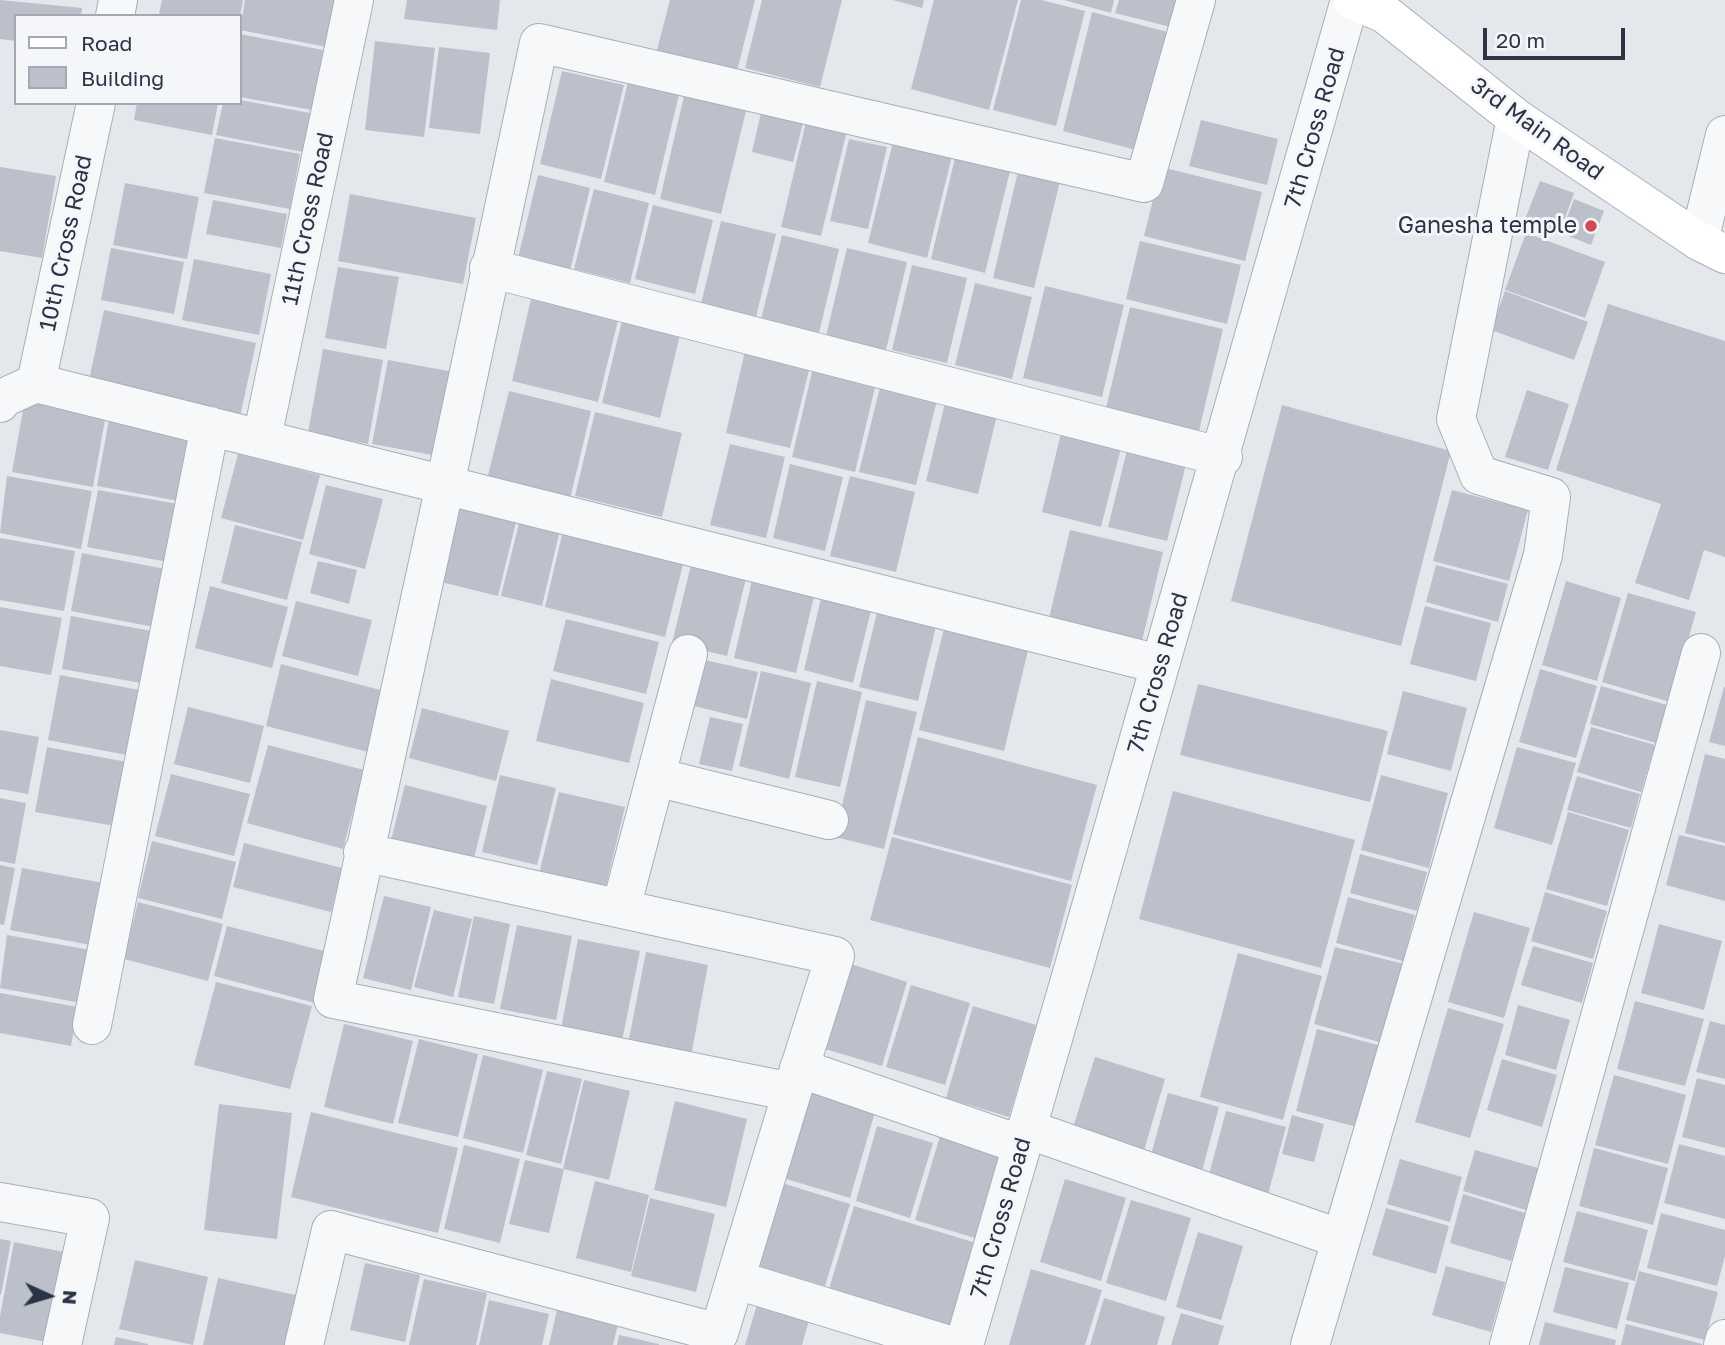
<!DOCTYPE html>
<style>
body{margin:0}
#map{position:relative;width:1725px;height:1345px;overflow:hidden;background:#e4e7ec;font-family:"Golos Text",sans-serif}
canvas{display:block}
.legend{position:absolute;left:14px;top:14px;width:228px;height:91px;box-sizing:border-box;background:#f4f6f9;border:2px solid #a4a8b1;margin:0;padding:9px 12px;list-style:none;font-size:21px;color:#2b3445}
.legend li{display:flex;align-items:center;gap:14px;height:35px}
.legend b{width:35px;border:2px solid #a4a8b1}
.north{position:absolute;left:14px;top:1261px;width:70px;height:70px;-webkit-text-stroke:5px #f4f6f9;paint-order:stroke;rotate:94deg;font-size:19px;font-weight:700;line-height:28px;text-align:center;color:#2b3445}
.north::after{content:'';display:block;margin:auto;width:24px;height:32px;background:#2b3445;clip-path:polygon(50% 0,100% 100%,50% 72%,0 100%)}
.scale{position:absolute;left:1483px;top:28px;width:142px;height:32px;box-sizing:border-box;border:4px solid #2b3445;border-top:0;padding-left:9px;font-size:21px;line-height:24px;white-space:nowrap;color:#2b3445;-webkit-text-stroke:5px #f4f6f9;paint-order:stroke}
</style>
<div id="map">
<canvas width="1725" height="1345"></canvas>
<ul class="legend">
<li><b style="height:9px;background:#fff"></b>Road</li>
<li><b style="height:19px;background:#bbc0ca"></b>Building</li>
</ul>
<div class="north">N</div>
<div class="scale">20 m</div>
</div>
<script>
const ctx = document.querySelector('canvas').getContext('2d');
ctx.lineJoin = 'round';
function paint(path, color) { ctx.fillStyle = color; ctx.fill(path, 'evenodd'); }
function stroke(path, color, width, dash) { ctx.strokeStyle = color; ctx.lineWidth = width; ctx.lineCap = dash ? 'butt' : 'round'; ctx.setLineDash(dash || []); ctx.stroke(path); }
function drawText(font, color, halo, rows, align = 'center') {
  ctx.font = font + ' "Golos Text",sans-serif'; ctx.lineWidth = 6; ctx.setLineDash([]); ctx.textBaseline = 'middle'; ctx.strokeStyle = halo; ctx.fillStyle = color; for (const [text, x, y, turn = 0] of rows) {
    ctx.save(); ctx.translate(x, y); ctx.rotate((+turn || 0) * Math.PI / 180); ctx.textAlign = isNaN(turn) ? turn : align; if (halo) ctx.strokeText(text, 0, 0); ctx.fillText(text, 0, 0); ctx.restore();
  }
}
paint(new Path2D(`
 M0,0L82,8L81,16H16V41L0,39Z
 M162,0H243L240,16L159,14Z
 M245,0H336L327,47L240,30Z
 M407,0H500L497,30L404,19Z
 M670,0H755L737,71L657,50Z
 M762,0H842L820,87L745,68Z
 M893,0H924L922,8Z
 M934,0H1018L989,110L911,89Z
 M1021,0H1041L1085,11L1056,126L993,110Z
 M1064,0H1114L1111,13Z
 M1119,0H1182L1175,28L1115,13Z
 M1092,12L1171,33L1140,151L1063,131Z
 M240,34L323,50L312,110L240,97Z
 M375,41L435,48L424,137L365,130Z
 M439,47L490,53L480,134L429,128Z
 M562,71L624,85L601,179L540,164Z
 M629,78L680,90L655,195L604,182Z
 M684,96L746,111L721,214L660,199Z
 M240,100L310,113L303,152L216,135L223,103H240Z
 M137,103H218L212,135L134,120Z
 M762,108L804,119L793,162L752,152Z
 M1201,120L1278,139L1267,185L1189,166Z
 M806,122L847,131L821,236L781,227Z
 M215,138L300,154L290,209L204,193Z
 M849,139L887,147L868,229L830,221Z
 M893,142L952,156L927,258L868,243Z
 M955,158L1010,171L985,273L931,259Z
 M0,167L56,176L42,258L0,251Z
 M1019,167L1061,177L1034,288L993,278Z
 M1161,167L1262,192L1245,261L1144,236Z
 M538,175L590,188L570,271L518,258Z
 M1540,181L1574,193L1559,235L1524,222Z
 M125,183L199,197L187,259L113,245Z
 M594,189L649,203L630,283L574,269Z
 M350,194L476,218L463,284L338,261Z
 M1574,199L1604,211L1591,245L1561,233Z
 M213,200L287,214L281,248L206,234Z
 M653,205L713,220L695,294L635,279Z
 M721,221L776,234L755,321L700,308Z
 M1526,233L1605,262L1585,318L1505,290Z
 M782,235L839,249L819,333L761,319Z
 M1140,241L1241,265L1227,324L1126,299Z
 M111,248L184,262L174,314L101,300Z
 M847,248L907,262L886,350L826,336Z
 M194,259L271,274L259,335L182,320Z
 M912,265L967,278L947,363L892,350Z
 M338,267L399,277L386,349L325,338Z
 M975,283L1032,297L1012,379L955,365Z
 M1045,286L1124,305L1102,397L1023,378Z
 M1505,291L1588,322L1574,360L1491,330Z
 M531,299L618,320L598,402L512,381Z
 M1608,304L1725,341V557L1704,550L1689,600L1635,583L1661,504L1556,470Z
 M1130,307L1223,329L1199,431L1106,408Z
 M104,310L256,343L240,417L88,385Z
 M622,321L680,335L660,418L602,403Z
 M323,349L383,360L368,444L308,433Z
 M745,351L810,366L790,448L726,433Z
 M388,360L454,372L438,456L372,444Z
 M813,368L876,383L855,472L792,457Z
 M880,387L937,400L916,485L859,472Z
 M1527,390L1569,404L1548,470L1505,457Z
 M509,391L591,411L570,499L487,479Z
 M25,399L106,414L93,487L12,472Z
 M945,403L997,415L978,494L926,481Z
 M1282,405L1451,451L1401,646L1231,601Z
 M595,412L682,433L662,517L575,496Z
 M110,414L197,430L184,502L97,486Z
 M1062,429L1122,444L1101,527L1042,512Z
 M730,444L785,457L766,538L710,525Z
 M1128,446L1187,460L1167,541L1108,527Z
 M238,454L320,475L303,540L221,518Z
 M790,464L843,477L825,551L773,538Z
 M7,476L92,491L81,549L0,533Z
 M850,476L915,492L896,572L830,556Z
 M326,485L383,499L365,569L309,554Z
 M98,490L178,504L168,562L87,547Z
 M1452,490L1528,510L1509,581L1433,561Z
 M452,502L517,518L498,596L433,580Z
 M520,519L560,530L542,606L501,596Z
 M235,525L302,542L287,600L221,583Z
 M1070,530L1163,552L1142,641L1049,618Z
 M563,531L684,560L665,637L545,607Z
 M0,538L75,551L64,611L0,600Z
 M82,553L165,569L154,627L71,611Z
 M318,561L357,570L349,604L310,593Z
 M692,561L747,574L727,656L672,643Z
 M1436,565L1508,584L1498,622L1426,602Z
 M753,576L815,592L796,673L734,658Z
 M1566,581L1621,598L1597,681L1542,665Z
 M210,586L288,607L272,668L195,648Z
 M823,590L873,602L853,683L804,670Z
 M1628,593L1696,612L1670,702L1602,682Z
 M296,601L372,620L358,676L282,656Z
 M1425,606L1491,623L1476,681L1410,664Z
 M0,607L62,618L51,675L0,666Z
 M878,608L937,622L918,701L859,687Z
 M71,616L151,631L141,683L62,669Z
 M566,619L659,642L646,694L553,671Z
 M945,625L1029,646L1004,751L919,730Z
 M705,660L758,672L747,719L694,706Z
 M281,664L388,692L372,753L266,726Z
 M1540,669L1597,686L1576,758L1519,742Z
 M761,671L811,683L789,779L739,766Z
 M60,675L139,690L127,755L48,740Z
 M551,679L644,703L629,763L536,741Z
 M817,681L862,692L840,787L795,777Z
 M1198,684L1388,731L1370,802L1180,755Z
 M1601,686L1667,705L1656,743L1590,724Z
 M1724,687H1725V746L1709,742Z
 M1403,691L1467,708L1451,771L1387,754Z
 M866,700L917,712L884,849L835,837Z
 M188,707L264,726L250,783L174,764Z
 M422,708L509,731L496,781L409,758Z
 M710,717L743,724L732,771L699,764Z
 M1591,727L1655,745L1641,792L1577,772Z
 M0,730L39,737L28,794L0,789Z
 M918,737L1097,785L1071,881L893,834Z
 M268,745L364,770L343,849L247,823Z
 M47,747L127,762L115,826L35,812Z
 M1517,747L1576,763L1552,845L1494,828Z
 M1705,754L1725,759V843L1685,833Z
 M171,774L250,794L234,856L155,836Z
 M500,775L556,788L537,865L482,852Z
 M1381,775L1448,793L1429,868L1361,850Z
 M1577,776L1640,794L1631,828L1567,810Z
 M405,785L487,806L473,862L391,840Z
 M1173,791L1355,840L1321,968L1139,919Z
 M559,792L625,807L604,894L538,878Z
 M0,798L26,803L15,864L0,861Z
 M1568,812L1629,830L1607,906L1546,889Z
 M1679,835L1725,846V901L1666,885Z
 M892,837L1072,885L1050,968L870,920Z
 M152,841L236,862L222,919L138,898Z
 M244,843L342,868L331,912L233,887Z
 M1360,854L1427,872L1417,911L1350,893Z
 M0,865L15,868L4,925L0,924Z
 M22,868L103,883L91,945L10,930Z
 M1545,892L1607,911L1593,959L1531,941Z
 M384,896L431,907L411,990L363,978Z
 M1348,897L1415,915L1403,961L1336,943Z
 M138,902L223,924L208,981L124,959Z
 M434,910L472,919L453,997L414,987Z
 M1474,912L1530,928L1504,1018L1448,1002Z
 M474,916L510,924L494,1004L458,997Z
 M1659,924L1722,941L1704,1010L1641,993Z
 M517,925L572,936L556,1020L500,1009Z
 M227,926L328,952L315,1003L214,976Z
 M7,935L90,950L81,1003L0,988Z
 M578,939L640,951L622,1041L561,1029Z
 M1533,946L1593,963L1582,1003L1521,985Z
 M1335,947L1404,964L1383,1043L1314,1024Z
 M646,952L708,965L691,1056L628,1044Z
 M1238,953L1322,976L1283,1120L1200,1097Z
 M851,964L907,982L882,1066L825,1049Z
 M216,982L312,1006L290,1089L194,1065Z
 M911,985L970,1003L945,1085L886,1067Z
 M0,993L78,1007L71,1046L0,1033Z
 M1635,1001L1704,1019L1685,1086L1617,1069Z
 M1518,1005L1570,1020L1556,1070L1505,1055Z
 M973,1006L1036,1025L1009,1117L946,1098Z
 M1448,1008L1504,1024L1470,1138L1415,1122Z
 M1710,1021L1725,1025V1079L1696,1072Z
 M344,1024L413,1041L393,1124L324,1107Z
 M1317,1029L1378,1045L1357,1127L1296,1111Z
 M419,1039L478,1054L458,1137L398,1123Z
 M483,1055L543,1070L523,1153L463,1138Z
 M1095,1057L1165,1079L1142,1157L1071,1134Z
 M1502,1059L1557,1075L1542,1127L1487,1110Z
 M547,1071L582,1079L561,1164L526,1155Z
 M1614,1075L1686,1095L1668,1164L1595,1145Z
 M1697,1078L1725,1085V1148L1682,1137Z
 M584,1080L630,1091L609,1180L564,1169L549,1233L509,1224L525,1160L563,1169Z
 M812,1092L875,1112L850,1198L786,1179Z
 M1168,1093L1219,1107L1201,1175L1149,1162Z
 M675,1101L747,1119L726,1207L654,1190Z
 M219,1104L292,1113L277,1239L204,1230Z
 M1226,1111L1286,1127L1266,1202L1206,1186Z
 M311,1112L458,1148L438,1233L291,1197Z
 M1292,1115L1324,1124L1314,1162L1282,1154Z
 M877,1126L933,1143L910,1218L856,1201Z
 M940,1136L1000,1154L975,1238L915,1220Z
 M1679,1144L1725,1156V1219L1664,1203Z
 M464,1145L520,1159L500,1243L444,1229Z
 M1594,1148L1668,1168L1653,1225L1579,1206Z
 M1475,1150L1538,1168L1526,1210L1463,1191Z
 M1400,1159L1462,1177L1450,1222L1387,1204Z
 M1065,1179L1126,1198L1101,1281L1040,1262Z
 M595,1181L649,1195L631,1272L576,1258Z
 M782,1183L850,1204L825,1286L757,1266Z
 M1463,1194L1525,1213L1511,1261L1450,1243Z
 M650,1198L715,1214L696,1292L631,1276Z
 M1131,1200L1191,1218L1166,1301L1106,1283Z
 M854,1206L976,1243L951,1326L829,1289Z
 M1386,1208L1449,1226L1436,1274L1372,1255Z
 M1577,1211L1648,1230L1635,1281L1563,1262Z
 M1661,1213L1725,1230V1256L1717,1286L1647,1268Z
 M1198,1232L1243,1246L1221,1320L1176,1307Z
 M0,1239L11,1241L1,1295H0Z
 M14,1242L69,1253L52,1343L0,1333V1316Z
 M135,1260L208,1277L193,1345L119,1329Z
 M365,1263L420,1275L405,1342L350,1330Z
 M1446,1266L1505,1282L1491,1332L1432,1315Z
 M1565,1267L1629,1283L1617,1329L1553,1312Z
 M1031,1269L1102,1290L1085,1345H1009Z
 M1639,1271L1718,1292L1705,1340L1626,1320Z
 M218,1278L300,1296L289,1345H203Z
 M424,1279L487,1293L476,1345H409Z
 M1104,1298L1165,1317L1157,1345H1090Z
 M489,1300L549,1314L542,1345H479Z
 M758,1301L810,1317L802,1345H745Z
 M557,1310L618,1324L613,1345H549Z
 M1181,1313L1224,1326L1218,1345H1171Z
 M1545,1322L1616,1340L1615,1345H1539Z
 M1626,1324L1702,1344V1345H1621Z
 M619,1335L659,1344V1345H617Z
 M116,1337L148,1344V1345H114Z`), '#bbc0ca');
const street = new Path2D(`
 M115,16L118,0
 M1699,241L1725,135
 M489,268L1223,457
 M36,383L96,103
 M0,403L1,399L36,383L445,485L333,999L792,1092L835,956L363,852
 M262,438L354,0
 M1159,664L445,485L539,43L1144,183L1196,0
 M656,777L829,820
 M621,908L688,654
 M92,1025L210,426
 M799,1068L1022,1145
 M1027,1129L1341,1239
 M0,1202L90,1218L62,1345
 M737,1280L949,1345
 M304,1345L331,1230L719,1333L792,1092
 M964,1345C1094,897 1225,449 1350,0
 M1310,1345L1543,555L1551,497L1479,475L1456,419L1516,118
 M1509,1345L1701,653
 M1723,1345L1725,1339`);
const secondary = new Path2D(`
 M1353,0L1385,14L1516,118L1699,241L1725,254`);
stroke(street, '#a9aeb7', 40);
stroke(secondary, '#a9aeb7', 40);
stroke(street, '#f7f8fa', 38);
stroke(secondary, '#fff', 38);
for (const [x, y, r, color] of [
 [1591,226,7,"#d1495b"]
]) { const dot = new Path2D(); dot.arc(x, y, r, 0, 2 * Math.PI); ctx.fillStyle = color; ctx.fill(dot); stroke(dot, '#f4f6f9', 2.5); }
drawText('23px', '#2b3445', '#f4f6f9', [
 ["7th Cross Road",1315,128,-74],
 ["3rd Main Road",1537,129,36],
 ["11th Cross Road",308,219,-78],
 ["10th Cross Road",66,243,-78],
 ["7th Cross Road",1158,673,-74],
 ["7th Cross Road",1001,1218,-74]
]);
drawText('23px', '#2b3445', '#f4f6f9', [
 ["Ganesha temple",1577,226]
], 'right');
</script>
